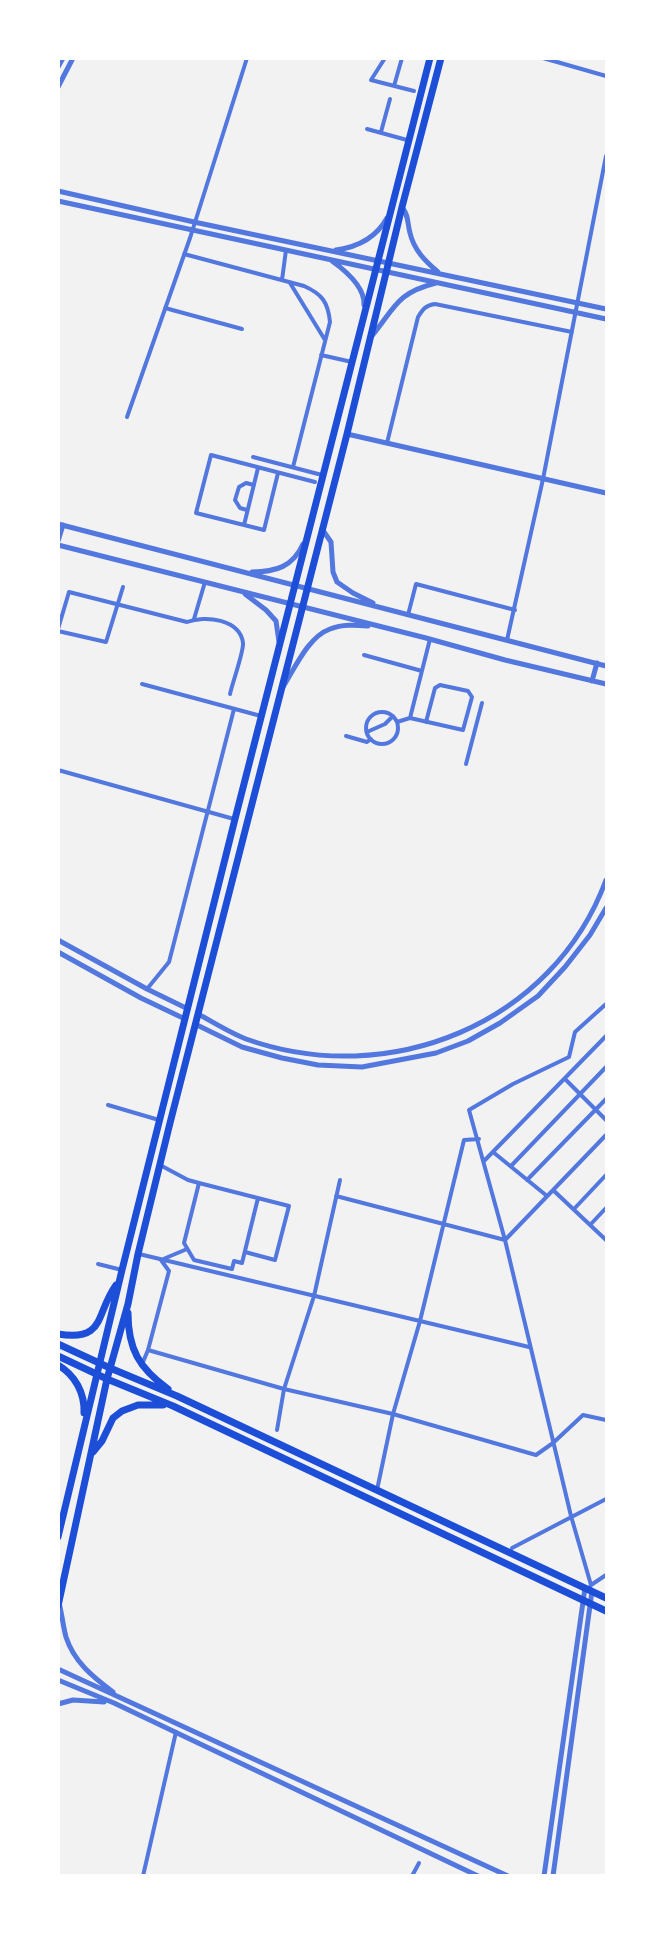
<!DOCTYPE html>
<style>
body{margin:0}
#map{position:relative;width:665px;height:1934px;overflow:hidden;background:#f2f2f2;font-family:"Fira Sans Condensed",sans-serif}
canvas{display:block}
.frame{position:absolute;inset:0;border:60px solid #fff;pointer-events:none}
</style>
<div id="map">
<canvas width="665" height="1934"></canvas>
<div class="frame"></div>
</div>
<script>
const ctx = document.querySelector('canvas').getContext('2d');
ctx.lineJoin = 'round';
function stroke(path, color, width, dash) { ctx.strokeStyle = color; ctx.lineWidth = width; ctx.lineCap = dash ? 'butt' : 'round'; ctx.setLineDash(dash || []); ctx.stroke(path); }
stroke(new Path2D(`
 M385,58L371,80L414,91
 M543,58L606,76
 M394,86L402,58
 M367,129L407,140
 M381,132L390,99
 M184,254L304,286C322,294 328,302 330,322L293,467
 M282,280L286,250
 M290,283L325,340
 M165,308L242,329
 M321,355L352,362
 M127,417L190,238L247,58
 M387,443L418,317C423,309 426,305 435,304L572,332
 M253,457L322,475
 M278,473L264,530L196,513L211,455C246,464 280,473 315,482
 M247,510L240,508L235,500L239,487L246,483L254,485
 M244,525L258,468
 M408,615L416,584L515,610
 M194,619L205,582
 M58,629L69,592L187,622C205,615 240,619 243,643C244,651 232,684 230,694
 M58,631L106,642L123,587
 M507,640L543,479L606,156
 M364,655L422,671
 M142,684L261,716
 M366 728a16 16 0 1 1 32 0a16 16 0 1 1-32 0Z
 M410,718L430,639
 M397,722L410,718L463,730L472,697L468,691L440,685L435,688L426,722
 M367,732L385,724L393,716
 M346,736L367,742L371,739
 M466,764L482,703
 M58,770L234,819
 M147,989L169,962L234,709
 M565,1079L606,1120
 M108,1105L159,1120
 M493,1152L547,1196
 M485,1160L606,1036
 M160,1165L188,1180L199,1183
 M511,1166L606,1067
 M527,1180L606,1099
 M553,1190L606,1240
 M336,1196L505,1240L606,1135
 M574,1209L606,1175
 M590,1225L606,1208
 M245,1252L275,1260L289,1206L199,1183L184,1243L194,1260L232,1269L234,1261L242,1263L258,1198
 M139,1254L529,1347
 M98,1264L122,1270
 M148,1350L169,1271L161,1260L187,1249
 M141,1363L143,1362L148,1350L284,1389L393,1414L536,1455L553,1443L583,1415L606,1420
 M277,1430L284,1389L314,1296L340,1180
 M377,1490L393,1414L420,1321L464,1140L479,1139
 M512,1548L606,1499
 M591,1585L606,1575
 M589,1589L591,1585L571,1516L505,1240L469,1110L513,1084L569,1057L575,1032L606,1004
 M143,1876L176,1732
 M412,1876L419,1863`), '#5277de', 4);
stroke(new Path2D(`
 M58,67L63,58
 M58,87L73,58
 M58,191L194,222L606,309
 M58,201L606,319
 M402,207C409,216 407,222 410,233C414,250 425,261 438,272
 M336,250C358,247 376,238 387,218
 M332,261C346,271 365,287 364,305
 M371,337C395,308 396,293 436,283
 M347,434L606,493
 M58,524L606,666
 M322,529L331,542L333,572L337,582L353,593L373,603
 M58,541L63,525
 M58,545L426,638L505,660L606,684
 M252,572C275,572 293,567 303,544
 M245,594L266,610L276,621L279,642
 M592,681L597,663
 M283,687C295,668 308,637 330,629C342,624 356,625 368,626
 M58,940L147,989L188,1009
 M58,952L141,998L185,1019
 M198,1014C213,1022 230,1033 246,1039C389,1090 553,1024 606,880
 M195,1024L242,1047L282,1058L318,1065L362,1067L436,1053L468,1041L500,1023L538,996L565,967L590,935L606,908
 M59,1603C62,1614 63,1626 66,1637C74,1662 93,1677 113,1692
 M58,1669L508,1876
 M58,1680L114,1703L478,1876
 M58,1704L73,1700L104,1702
 M544,1876L585,1588
 M553,1876L592,1591`), '#5277de', 5);
stroke(new Path2D(`
 M128,1313C128,1349 139,1368 168,1389
 M58,1334C106,1342 95,1314 116,1285
 M58,1344L110,1368L177,1396L606,1598
 M58,1356L107,1379L173,1406L606,1611
 M58,1365C75,1375 85,1393 84,1413
 M93,1452L102,1441L113,1418L122,1411L138,1405H163
 M58,1537L122,1270L235,819L430,58
 M58,1606L107,1379L128,1304L138,1254L170,1123L347,434L402,207L441,58`), '#1d4ed8', 7);
</script>
